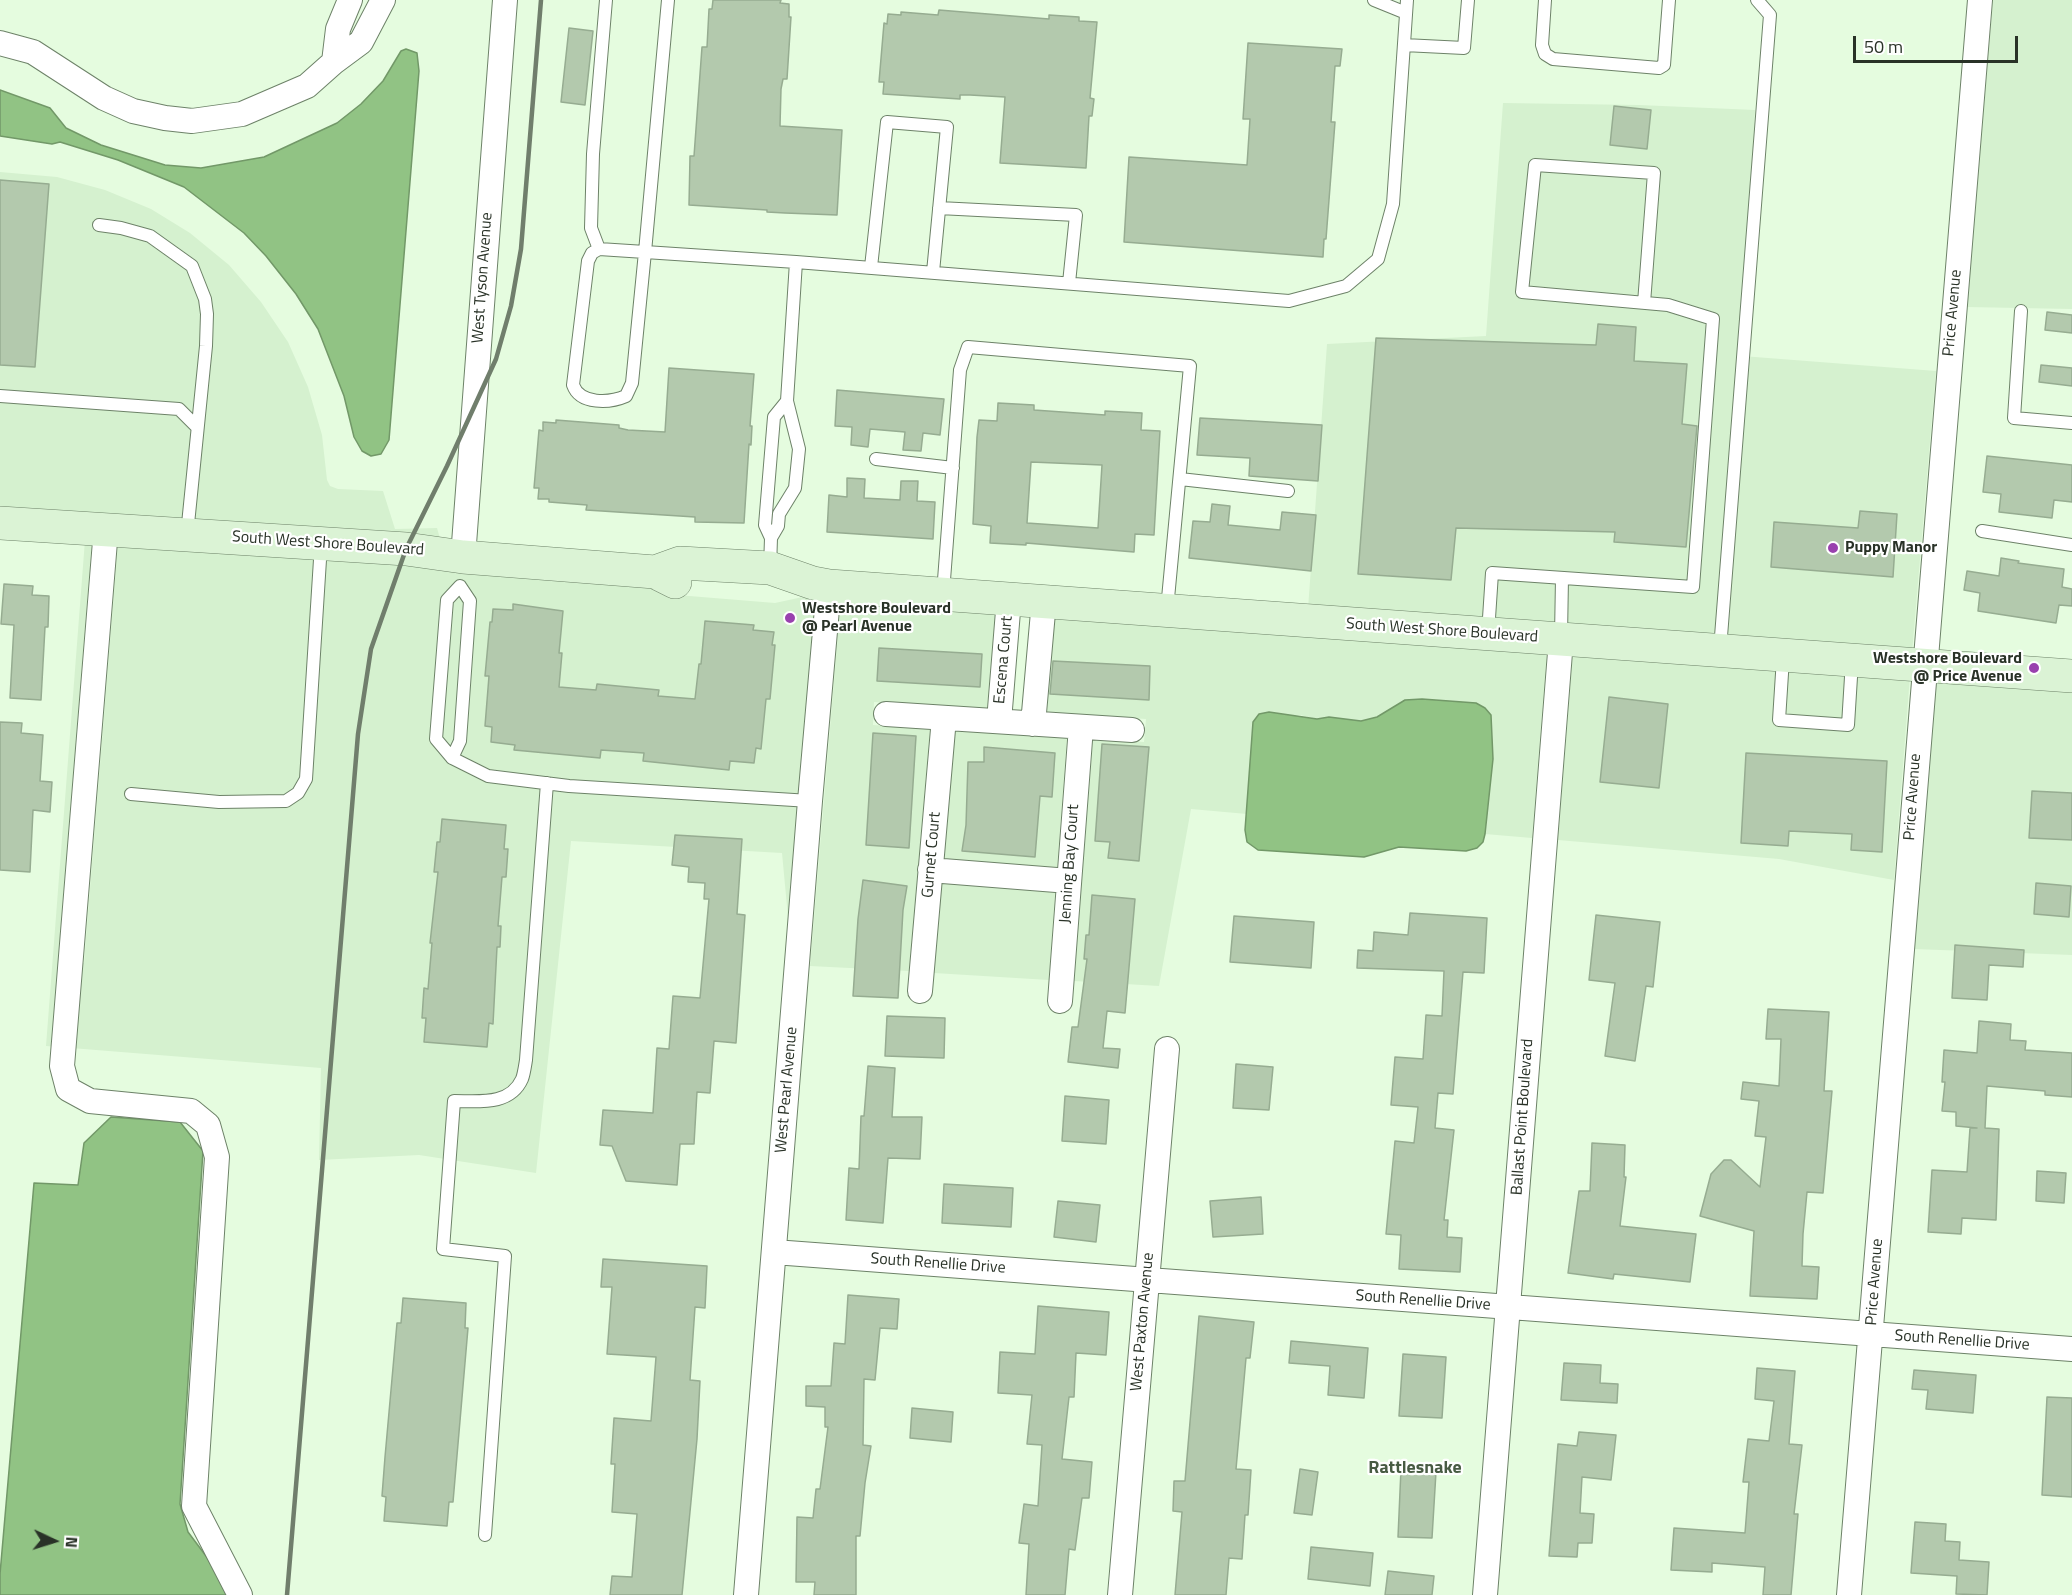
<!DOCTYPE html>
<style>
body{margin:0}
#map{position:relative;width:2072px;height:1595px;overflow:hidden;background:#e5fcdf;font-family:"Titillium Web",sans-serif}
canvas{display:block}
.north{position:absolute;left:24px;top:1511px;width:60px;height:60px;-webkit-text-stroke:4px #fff;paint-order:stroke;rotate:94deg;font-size:16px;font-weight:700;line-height:24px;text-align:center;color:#293227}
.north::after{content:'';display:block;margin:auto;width:21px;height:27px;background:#293227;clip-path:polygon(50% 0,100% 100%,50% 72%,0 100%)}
.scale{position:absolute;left:1853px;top:36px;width:165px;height:27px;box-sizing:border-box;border:3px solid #293227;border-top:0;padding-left:8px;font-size:18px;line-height:21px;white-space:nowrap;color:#293227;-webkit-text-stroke:4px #fff;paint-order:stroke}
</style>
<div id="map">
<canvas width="2072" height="1595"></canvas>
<div class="north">N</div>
<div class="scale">50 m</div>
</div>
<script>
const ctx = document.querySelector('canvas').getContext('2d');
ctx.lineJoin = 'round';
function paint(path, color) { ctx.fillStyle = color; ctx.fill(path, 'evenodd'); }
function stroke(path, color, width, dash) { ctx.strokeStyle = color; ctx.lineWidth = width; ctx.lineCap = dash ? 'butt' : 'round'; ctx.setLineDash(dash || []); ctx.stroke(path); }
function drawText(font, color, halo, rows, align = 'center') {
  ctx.font = font + ' "Titillium Web",sans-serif'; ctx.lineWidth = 4.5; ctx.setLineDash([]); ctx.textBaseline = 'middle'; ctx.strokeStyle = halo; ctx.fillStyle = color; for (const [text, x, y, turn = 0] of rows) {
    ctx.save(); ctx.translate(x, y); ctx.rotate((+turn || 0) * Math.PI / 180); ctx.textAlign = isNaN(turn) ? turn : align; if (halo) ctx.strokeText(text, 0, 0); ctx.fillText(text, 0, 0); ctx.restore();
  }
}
paint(new Path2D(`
 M1993,0H2072V309L1967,307Z
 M1503,103L1639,105L1755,110L1742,356L1936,371L1912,653L1308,609L1327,344L1486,336Z
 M0,172L57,177L105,190L151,209L190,233L229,265L261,302L288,342L308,387L322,435L327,480L330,486L338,489L383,491L395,529L437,528L441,542L0,511Z
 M85,540H92L58,961L84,963L118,542L646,582L677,595L775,603L812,595L816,597L788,917L782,853L571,841L536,1173L419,1155L319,1160L321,1068L46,1046Z
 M841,598L996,609L987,709L874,702L873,725L930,729L909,971L810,966Z
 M1055,614L1547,650L1532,838L1485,834L1493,759L1405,700L1377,717L1361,721L1329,717L1317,719L1300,715L1253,722L1247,814L1191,809L1159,986L1074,981L1093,739L1144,742L1146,719L1047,713Z
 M1573,652L1910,676L1894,880L1779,859L1558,840Z
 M1936,678L2072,688V955L1914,949Z
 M955,730L1067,737L1057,869L944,860Z
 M942,883L1055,892L1049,980L934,973Z`), '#d5f1cf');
const water = new Path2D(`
 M406,49L417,53L419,71L389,440L381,454L371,456L362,451L354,437L344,396L318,329L296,294L266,256L244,233L184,187L118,160L60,142L52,144L0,136V90L50,108L66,128L101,145L165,165L201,168L264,157L337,123L361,104L383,81L401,51Z
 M1422,699L1476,703L1485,708L1491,715L1493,759L1485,834L1483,842L1477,848L1466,851L1399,847L1364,857L1258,850L1247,842L1245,830L1253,722L1259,714L1269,712L1317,719L1329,717L1361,721L1377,717L1405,700Z
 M111,1117L180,1122L203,1151L180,1504L188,1532L221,1576L226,1595H0V1574L34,1183L78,1185L84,1143Z`);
paint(water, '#91c384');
stroke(water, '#729868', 1.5);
const building = new Path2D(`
 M713,0H781L780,3L789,4V17H791L787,79H783L781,89L780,126L842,130L837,215L785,213L767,212V210L689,205L690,156H694L702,47H707L709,9H712Z
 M939,10L1049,19V15L1079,17V21L1097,22L1090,98L1094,99L1092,116H1089L1086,168L1000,163L1005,97L970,95H960V99L883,94L884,82H879L884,23L887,24L888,14L901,15V12L938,15Z
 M569,28L593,31L585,105L561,102Z
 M1248,43L1342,49L1340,66H1335L1331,122H1335L1326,239H1324L1323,257L1124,242L1129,157L1247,165L1250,119H1243Z
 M1614,106L1651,110L1647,149L1610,145Z
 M0,180L49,184L35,367L0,365Z
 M2047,312L2072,315V333L2045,330Z
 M1598,324L1636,327L1634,361L1687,364L1682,424L1697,426L1686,547L1614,542L1615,532L1456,528L1451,580L1358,574L1376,338L1596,345Z
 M2041,365L2072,368V386L2039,382Z
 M669,368L754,374L750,426H752L751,445L749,444L744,523L695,522V517L586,510L587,505L549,502V499H538L539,488H534L539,430L543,431V422L556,423V420L619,425V428L628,430L665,432Z
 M837,390L944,399L940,435L923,433L921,451L903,450L905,432L870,429L868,447L851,445L852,427L835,426Z
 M998,403L1034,405V410L1105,415V411L1142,413L1141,430L1160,431L1154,535L1135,534L1134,552L1026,543V545L990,543L991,526L973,524L977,437L979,420L997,421ZM1031,462L1102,465L1098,528L1027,523Z
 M1200,418L1322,425L1318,481L1249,476L1250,458L1197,455Z
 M1987,456L2072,465V502L2054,500L2052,518L1999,512L2001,494L1983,492Z
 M847,478L865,479L864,498L900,500L901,481H918L917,501L935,502L933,539L827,532L829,495L847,497Z
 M1212,504L1230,506L1228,525L1280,530L1282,512L1316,515L1311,571L1189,558L1193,521L1210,522Z
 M1860,511L1897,514L1893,577L1771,567L1774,522L1858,528Z
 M2001,558L2019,561L2018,563L2064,569L2062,587L2072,589V606L2059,605L2056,623L1978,611L1980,593L1964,590L1967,571L1999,576Z
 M4,584L33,586L32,595L49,596L48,627H45L41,700L10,698L14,625L1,624Z
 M513,604L563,611L559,653H562L559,687L596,690L597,684L659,690L658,696L695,699L699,664H701L705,621L754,625L753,630L774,632L772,645H775L770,699H766L761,749L756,748L754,763L730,761L729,770L643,761L644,753L601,750L600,758L514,750L515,745L491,742L492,727L485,726L489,676H485L490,622H492L493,609L513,610Z
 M879,648L982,654L980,687L877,681Z
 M1053,661L1150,666L1149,700L1050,694Z
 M1609,697L1668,704L1659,788L1600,782Z
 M0,722L22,723L21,733L43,735L40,781L52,782L50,812L33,810L30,872L0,870Z
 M873,733L916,736L909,848L866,845Z
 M1102,744L1149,747L1139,861L1108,858L1110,842L1095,841Z
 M984,747L1055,753L1052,797L1040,796L1035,857L962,851L966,825L968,762H984Z
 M1746,753L1887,761L1882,852L1851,850L1852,834L1789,831L1788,846L1741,843Z
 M2032,791L2072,793V840L2029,838Z
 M442,819L506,825L504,849H508L506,877H502L498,926H501L500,947H497L493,1024L489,1023L487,1047L424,1042L426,1018H422L424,988L428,989L432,943H430L438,872H434L437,842H440Z
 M675,835L742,839L737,914L745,915L736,1043L714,1041L710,1093L697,1092L694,1144H680L677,1185L626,1181L612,1146L600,1145L603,1110L653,1113L657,1048L669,1049L673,996L700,998L709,899H704L705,883L688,882L689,867L672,865Z
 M863,880L907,886L903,910L898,998L853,996L858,919Z
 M2036,883L2071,886L2069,917L2034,914Z
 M1092,895L1135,899L1125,1013L1107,1011L1103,1048L1120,1049L1118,1068L1068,1062L1072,1027H1078L1087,959H1084L1086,935H1089Z
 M1410,913L1487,918L1484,973L1463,972L1453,1094L1438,1093L1435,1128L1454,1130L1444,1220H1448L1447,1237L1462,1238L1460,1272L1399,1269L1401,1235L1386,1234L1395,1141L1414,1143L1418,1107L1391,1105L1395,1057L1423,1059L1426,1015L1442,1016L1444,971L1357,968L1358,950L1373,951L1374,932L1408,935Z
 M1596,915L1660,922L1653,987L1646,986L1635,1061L1605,1056L1615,983L1589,980Z
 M1234,916L1314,922L1311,968L1230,962Z
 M1955,945L2024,950L2023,967L1989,965L1987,1000L1952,998Z
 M1768,1009L1829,1012L1824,1091H1832L1823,1193L1807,1192L1803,1234L1802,1266L1819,1267L1817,1299L1750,1296L1754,1231L1700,1216L1711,1174L1724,1160H1731L1760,1187L1766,1137L1755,1136L1759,1101L1741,1099L1743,1082L1779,1086L1781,1039H1766Z
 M887,1016L945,1018L944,1058L885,1056Z
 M1979,1021L2011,1024L2010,1040L2026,1041L2025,1050L2072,1053V1097L2045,1095V1091L1987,1086L1985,1128L1999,1129L1996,1220L1962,1218L1961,1234L1928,1232L1932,1170L1967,1172L1970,1128H1977L1956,1126V1112L1942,1111L1945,1082H1942L1944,1050L1977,1053Z
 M1236,1064L1273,1067L1269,1110L1233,1108Z
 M868,1066L895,1068L892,1117H922L920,1159L888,1158L883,1223L846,1220L849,1168L859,1169L861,1116H864Z
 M1065,1096L1109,1100L1106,1144L1062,1141Z
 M1592,1143L1625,1145L1624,1177H1626L1620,1226L1696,1234L1690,1282L1614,1274L1613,1279L1568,1273L1579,1191H1590Z
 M2037,1171L2066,1173L2064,1203L2036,1201Z
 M944,1184L1013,1188L1011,1227L942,1223Z
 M1261,1197L1263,1234L1213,1237L1210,1201Z
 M1058,1201L1100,1205L1096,1242L1054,1237Z
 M603,1259L707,1266L705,1308L695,1307L690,1380L700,1381L697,1439L682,1595H610L612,1576L632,1577L637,1514L612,1512L615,1464H611L614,1418L651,1421L656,1357L607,1354L612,1287H601Z
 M848,1295L899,1299L897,1329L880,1328L875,1380L864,1379L863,1445L871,1446L865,1483L860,1536H856V1595H814L815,1582H796L797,1517L813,1518L816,1489H820L828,1427H825V1407L806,1406V1386H831L834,1343L845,1344Z
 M403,1298L466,1303L465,1328H468L453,1502H449L447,1526L384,1521L386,1497L382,1496L385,1457L397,1323H401Z
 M1038,1306L1109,1312L1106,1355L1076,1353L1074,1397H1069L1062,1459L1092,1462L1089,1498H1082L1075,1550L1069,1549L1065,1595H1026L1029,1544L1019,1543L1024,1504L1038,1506L1042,1445L1027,1444L1032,1395L998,1393L1000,1352L1035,1354Z
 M1199,1316L1254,1322L1250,1358H1246L1236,1469L1251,1470L1248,1515H1245L1242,1559L1229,1558L1226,1595H1175L1182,1512L1173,1511L1174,1481H1185Z
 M1291,1341L1368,1348L1364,1398L1328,1395L1330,1366L1289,1363Z
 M1403,1354L1446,1357L1442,1418L1399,1416Z
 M1564,1363L1601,1365L1600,1383L1618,1384L1617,1403L1561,1400Z
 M1757,1368L1795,1371L1789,1444L1802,1445L1794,1514H1798L1791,1595H1763L1765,1567L1712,1563V1572L1671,1570L1674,1528L1745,1533L1749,1482H1743L1748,1439L1769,1441L1774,1401L1755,1399Z
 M1914,1370L1976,1375L1973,1413L1926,1409L1928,1390L1912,1389Z
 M2047,1397L2072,1398V1497L2042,1495Z
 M912,1408L953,1412L951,1442L910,1438Z
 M1579,1432L1616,1435L1611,1480L1582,1477L1580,1513L1594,1514L1592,1543H1578L1577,1557L1549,1556L1558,1444L1577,1446Z
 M1300,1469L1318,1472L1312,1515L1294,1513Z
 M1401,1469L1436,1472L1432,1538L1398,1537Z
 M1915,1522L1946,1524L1945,1541L1960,1542L1959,1560L1989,1562L1987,1595L1956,1594L1957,1576L1911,1573Z
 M1311,1547L1373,1553L1370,1586L1308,1579Z
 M1388,1571L1434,1576L1432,1595H1385Z`);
paint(building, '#b3c9ad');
stroke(building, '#96ac91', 1.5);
const lane = new Path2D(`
 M668,0L645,252L796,262
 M1374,0L1406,13
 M1545,0L1542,45L1545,54L1553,59L1659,68L1664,65L1669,0
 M1404,45L1464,48L1468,0
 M939,208L1076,215L1069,283
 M99,225L121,228L150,236L192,266L205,299L207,314L206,346L187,534
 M599,249L645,252L632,383L626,396C610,403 580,405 573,385L588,261L592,253Z
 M599,249L591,228L593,154L606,0
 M871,267L887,122L947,127L933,272
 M2021,311L2014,418L2072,423
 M0,396L179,409L197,427
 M787,401L796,262L1289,301L1346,286L1378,259L1393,204L1407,0
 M876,459L953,468
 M1180,479L1288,491
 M1982,531L2072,545
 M770,568L771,538L778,526L779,514L795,488L799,449L787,401L774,417L765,525L771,538
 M460,586L470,601L460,741L452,758L436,739L447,600Z
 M943,593L960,370L968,347L1190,366L1167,609
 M1488,633L1492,573L1693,587L1713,319L1668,305L1522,292L1535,165L1654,173L1644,303
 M1561,636L1562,578
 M1720,649L1770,15L1757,0
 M1783,658L1779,720L1848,725L1852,661
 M452,758L488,776L569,786L810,801
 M131,794L219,802L286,801L298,793L306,779L321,544
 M485,1535L505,1256L443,1249L454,1101C478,1101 510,1106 522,1079C524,1074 525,1066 526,1060L547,783`);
const street = new Path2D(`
 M350,0L338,29L334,62L361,42L383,0
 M0,43L33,52L104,98L133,111L165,118L192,121L242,114L307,86L334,62
 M106,529L62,1066L68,1089L90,1101L191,1111L208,1125L217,1157L194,1506L240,1595
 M463,557L505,0
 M886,714L1132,730
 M999,721L1009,599
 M1033,724L1044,601
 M930,870L1069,881
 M920,991L944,718
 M1060,1001L1081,727
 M774,1252L2072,1349
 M746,1595L810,801L829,586
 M1120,1595L1167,1049
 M1485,1595L1561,640
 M1849,1595L1980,0`);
const secondary = new Path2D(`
 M0,523L406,549L463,557L655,572L675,582
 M655,572L680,563L770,568L813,583L829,586L2072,676`);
stroke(lane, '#6d8268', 14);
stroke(street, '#6d8268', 26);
stroke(secondary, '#6d8268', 34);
stroke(lane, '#fff', 12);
stroke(street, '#fff', 24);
stroke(secondary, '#dbf3d5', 33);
stroke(new Path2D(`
 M287,1595L358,734L371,649L406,549L447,466L496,359L511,306L521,249L541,0`), '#707e6c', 4.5);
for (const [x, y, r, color] of [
 [1833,548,6,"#9941ae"],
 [790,618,6,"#9941ae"],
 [2034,668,6,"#9941ae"]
]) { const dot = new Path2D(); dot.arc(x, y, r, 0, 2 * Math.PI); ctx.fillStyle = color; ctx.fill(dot); stroke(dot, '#fff', 2); }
drawText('16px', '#293227', '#fff', [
 ["West Tyson Avenue",483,278,-86],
 ["Price Avenue",1953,313,-85],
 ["South West Shore Boulevard",328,544,4],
 ["South West Shore Boulevard",1442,631,4],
 ["Escena Court",1004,660,-85],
 ["Price Avenue",1913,797,-86],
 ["Gurnet Court",932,855,-85],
 ["Jenning Bay Court",1070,864,-86],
 ["West Pearl Avenue",787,1090,-85],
 ["Ballast Point Boulevard",1523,1117,-86],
 ["South Renellie Drive",938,1264,4],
 ["Price Avenue",1875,1282,-86],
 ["South Renellie Drive",1423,1301,4],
 ["West Paxton Avenue",1143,1322,-85],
 ["South Renellie Drive",1962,1341,4]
]);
drawText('bold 16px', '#293227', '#fff', [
 ["Puppy Manor",1845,548],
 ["Westshore Boulevard",802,609],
 ["@ Pearl Avenue",802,627],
 ["Westshore Boulevard",2022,659,"right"],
 ["@ Price Avenue",2022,677,"right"]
], 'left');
drawText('bold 18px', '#485b43', '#fff', [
 ["Rattlesnake",1415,1469]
]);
</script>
